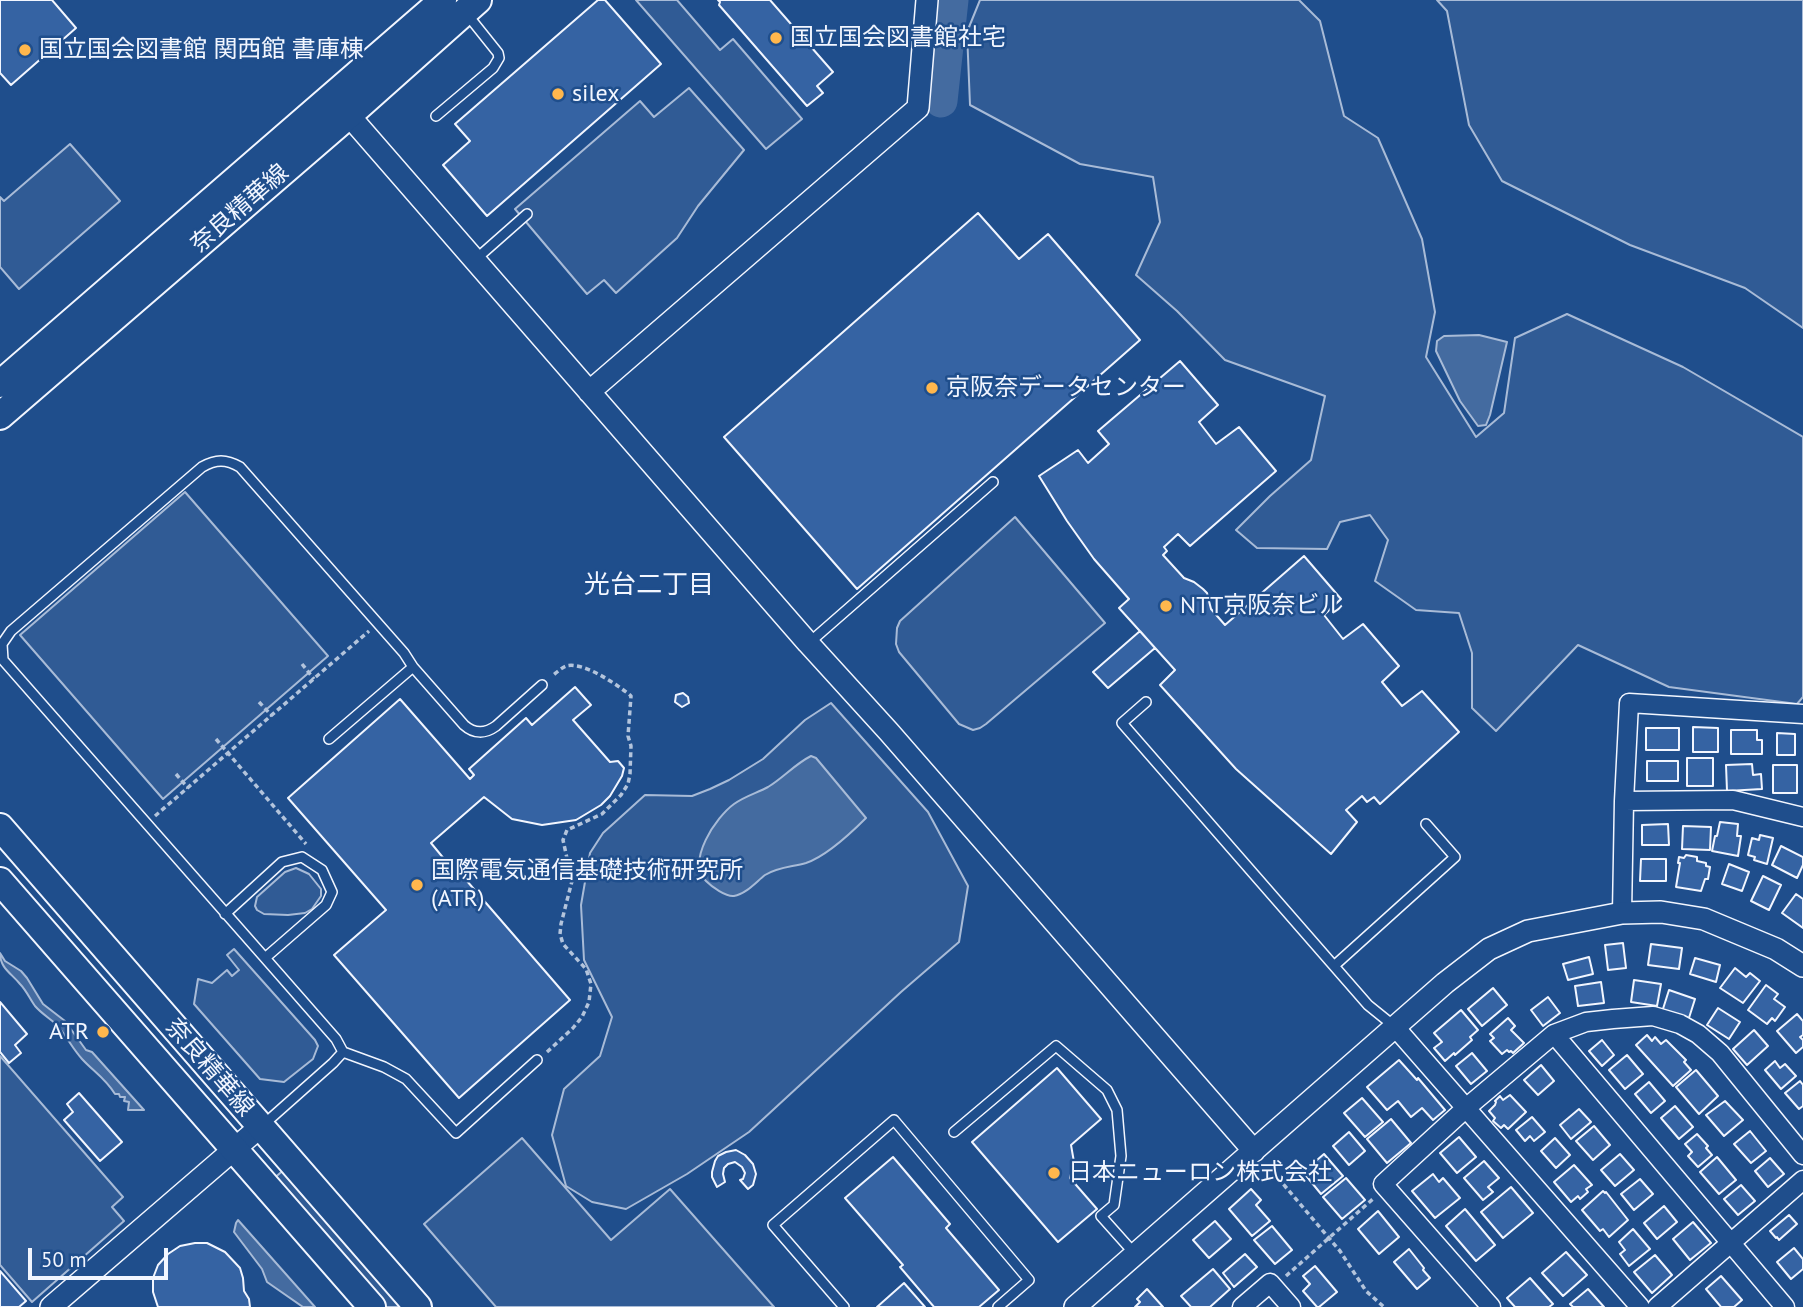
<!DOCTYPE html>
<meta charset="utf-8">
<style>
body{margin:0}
#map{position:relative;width:1803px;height:1307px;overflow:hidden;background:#1f4e8c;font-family:"PT Sans",sans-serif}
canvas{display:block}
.scale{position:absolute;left:28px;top:1248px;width:140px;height:32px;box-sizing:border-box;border:4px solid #f2f6ff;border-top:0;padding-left:9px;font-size:21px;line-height:24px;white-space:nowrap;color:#f2f6ff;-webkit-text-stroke:5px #1f4e8c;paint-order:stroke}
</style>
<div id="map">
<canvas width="1803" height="1307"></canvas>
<div class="scale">50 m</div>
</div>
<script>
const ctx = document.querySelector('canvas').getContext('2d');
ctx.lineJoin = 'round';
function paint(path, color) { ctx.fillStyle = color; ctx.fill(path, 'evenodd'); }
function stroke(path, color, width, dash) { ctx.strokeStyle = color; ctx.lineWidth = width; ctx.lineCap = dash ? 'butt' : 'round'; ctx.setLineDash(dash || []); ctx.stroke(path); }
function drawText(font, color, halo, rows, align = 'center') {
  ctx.font = font + ' "PT Sans","Noto Sans JP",sans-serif'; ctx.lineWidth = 5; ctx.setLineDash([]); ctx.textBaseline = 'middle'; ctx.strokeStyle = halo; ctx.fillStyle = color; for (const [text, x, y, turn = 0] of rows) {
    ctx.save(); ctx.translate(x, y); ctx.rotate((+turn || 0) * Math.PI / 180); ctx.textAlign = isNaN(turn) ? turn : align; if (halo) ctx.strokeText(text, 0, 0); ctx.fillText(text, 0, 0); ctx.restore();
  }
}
const built = new Path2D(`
 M636,0H677L720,50L733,39L802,119L766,149Z
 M980,0H1299L1320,21L1344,116L1378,138L1422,239L1435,312L1426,357L1476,437L1504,413L1515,338L1567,314L1683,367L1803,437V697L1797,704L1669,687L1578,645L1496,731L1472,708V653L1459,613L1416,610L1375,581L1388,540L1370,515L1340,522L1327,549L1257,548L1236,530L1270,496L1311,460L1325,396L1225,360L1177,311L1136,275L1160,222L1153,177L1080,164L970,105L967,32Z
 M1437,0H1803V328L1745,288L1630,245L1502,181L1469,125L1447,11Z
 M689,88L744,150L698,206L677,238L616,293L604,280L587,294L515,209L640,101L654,117Z
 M70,144L120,201L19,289L0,267V197L4,201Z
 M185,492L328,656L163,799L20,635Z
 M1015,517L1105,623L986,724L980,728L973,730L959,724L899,652L896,644L897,628L900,621Z
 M831,703L928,812L968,886L959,942L901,992L749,1132L687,1174L626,1209L592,1202L566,1186L552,1135L564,1089L600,1056L612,1017L584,960L581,905L590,853L603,833L645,795L692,796L710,789L729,780L763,759L805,720Z
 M296,868L309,874L321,889V896L312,909L305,913L288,915L264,914L257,910L255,906L257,897L285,872Z
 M234,949L315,1040L318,1046L313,1059L284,1082L260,1079L194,1004L198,979L212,983L227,970L232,976L239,970L227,955Z
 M0,1056L123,1197L112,1207L124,1221L32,1302L0,1265Z
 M522,1138L611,1240L670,1189L774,1307H496L424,1224Z
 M285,1169L405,1307H385L273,1179Z`);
paint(built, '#305b95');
stroke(built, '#a8bbd7', 2);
const water = new Path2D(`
 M1479,335L1507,342L1490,415L1486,425L1478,426L1460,401L1436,351L1437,341L1444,336Z
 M811,756L816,758L866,818C850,834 827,856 806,863C792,867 778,867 765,875C756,882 746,894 734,896C726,897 712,887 706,881C686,861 716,817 734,804C745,796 757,793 768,787C783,778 795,764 811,756Z
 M0,953L5,961L21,971L27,978L43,1004L65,1021L86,1050L92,1052L144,1110H128L129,1102L124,1101L125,1097H120L119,1094H115C105,1078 94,1072 82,1059C72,1048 66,1035 56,1024C49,1018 41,1013 35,1006C30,999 26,990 20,984C11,973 0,968 0,953Z
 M238,1220L315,1307H303L267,1282L262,1269L234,1232L236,1223Z`);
paint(water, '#446ba0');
stroke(water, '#a8bbd7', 2);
stroke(new Path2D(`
 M941,101L952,0`), '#446ba0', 33);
const building = new Path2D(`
 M0,0H52L76,28L11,85L0,73Z
 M598,0H605L661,64L487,216L443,165L470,141L455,124Z
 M718,0H770L833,72L817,86L823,93L807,106L719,5L720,2Z
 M978,213L1019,259L1048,234L1140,340L857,589L724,437Z
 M1180,361L1218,405L1199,422L1216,444L1239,427L1276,471L1190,546L1178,534L1164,547L1167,551L1163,555L1184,578L1194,582L1203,589L1207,593L1211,609L1225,625L1304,556L1341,599L1324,615L1343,639L1363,624L1399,666L1382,682L1402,706L1422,691L1459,732L1380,804L1374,797L1367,802L1362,796L1346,810L1357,822L1331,854L1236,769L1160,685L1175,670L1119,608L1129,599L1094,559L1067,521L1039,476L1078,450L1088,463L1109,444L1098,431Z
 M1140,631L1155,648L1108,688L1093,672Z
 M575,687L591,705L573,720L610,762L618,761L624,768L622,776L610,796L601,805L576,820L542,825L512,819L484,797L431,843L445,860L447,858L570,1000L459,1098L334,955L386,910L288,798L400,699L470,779L474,775L469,769L526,718L532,725Z
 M683,693L688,697L689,703L682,707L675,702L676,695Z
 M1693,727L1718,728V752H1693Z
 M1646,728H1679V750H1646Z
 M1731,730H1757V740H1762V754H1731Z
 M1777,733L1795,734V755H1777Z
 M1687,758H1713V786H1687Z
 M1647,761H1678V781H1647Z
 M1752,764L1753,775L1761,774L1762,789L1727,791L1726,765Z
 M1773,765H1797V793H1773Z
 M1720,822L1738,824L1737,836H1741L1738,856L1712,851L1715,836H1717Z
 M1668,824L1669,845H1642V825Z
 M1683,826L1711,827L1710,850L1682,849Z
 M1760,835L1773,838L1767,864L1754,860L1755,857L1748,855L1752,838L1759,840Z
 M1781,846L1803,857V865L1797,878L1772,865Z
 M1686,855L1697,857V861L1706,863V866L1710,867L1708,879H1705L1701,891L1676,887L1680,863H1678L1679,857L1684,858Z
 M1641,859H1666V881H1640Z
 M1729,864L1749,872L1742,891L1722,884Z
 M1763,876L1781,885L1769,910L1751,901Z
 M1796,894L1803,899V928L1782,913Z
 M1623,943L1626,968L1608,970L1605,945Z
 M1651,944L1682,948L1679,969L1648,965Z
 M1589,957L1593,974L1568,980L1563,964Z
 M1695,958L1720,965L1716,982L1690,974Z
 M1735,968L1746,977L1750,973L1760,981L1743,1003L1720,988Z
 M1634,980L1661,984L1657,1006L1631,1002Z
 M1601,982L1604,1003L1578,1006L1575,986Z
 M1766,985L1778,994L1774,999L1785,1007L1775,1021L1772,1018L1767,1024L1748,1010Z
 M1493,988L1507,1005L1482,1026L1468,1009Z
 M1669,990L1695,999L1688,1021L1662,1012Z
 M1548,997L1560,1013L1543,1026L1531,1010Z
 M0,1002L27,1034L15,1045L21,1053L9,1063L0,1052Z
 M1718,1008L1740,1022L1729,1039L1707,1025Z
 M1461,1010L1478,1030L1470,1037L1472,1040L1455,1055L1454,1053L1445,1061L1434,1048L1442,1042L1434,1033Z
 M1797,1014L1803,1021V1035L1800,1037L1803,1040V1047L1796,1053L1777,1031Z
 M1508,1018L1515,1026L1511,1030L1524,1043L1513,1053L1511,1051L1509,1052L1507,1050L1502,1054L1490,1041L1494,1038L1490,1034Z
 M1754,1030L1768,1046L1747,1065L1733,1049Z
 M1647,1035L1652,1041L1655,1037L1661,1044L1666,1040L1686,1060L1684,1062L1691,1070L1673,1086L1636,1045Z
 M1602,1040L1614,1055L1602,1066L1589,1051Z
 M1472,1053L1487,1071L1471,1084L1456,1066Z
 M1627,1055L1643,1074L1625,1089L1609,1070Z
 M1399,1060L1417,1080L1418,1078L1445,1110L1433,1120L1422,1108L1411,1117L1398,1101L1387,1110L1367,1087Z
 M1775,1061L1780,1068L1785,1064L1796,1076L1781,1089L1765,1070Z
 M1541,1065L1554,1081L1538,1095L1524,1080Z
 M1057,1068L1101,1119L1071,1145L1074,1162L1070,1178L1097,1209L1058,1242L972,1142Z
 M1696,1070L1718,1096L1699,1114L1676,1087Z
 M1800,1081L1803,1085V1106L1799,1109L1785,1093Z
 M1649,1082L1665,1101L1651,1113L1635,1094Z
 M79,1093L122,1142L100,1161L64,1120L73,1112L67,1104Z
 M1510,1095L1526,1112L1508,1129L1504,1125L1501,1128L1493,1121L1495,1118L1489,1111L1495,1105L1496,1102L1495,1101L1500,1096L1503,1100Z
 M1362,1098L1383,1122L1365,1137L1344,1113Z
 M1725,1101L1743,1120L1724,1136L1706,1115Z
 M1675,1106L1693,1127L1679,1139L1661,1118Z
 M1579,1109L1591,1122L1571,1139L1560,1125Z
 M1532,1117L1545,1132L1534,1141L1530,1136L1525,1141L1516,1130Z
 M1391,1119L1411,1143L1387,1163L1367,1139Z
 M1594,1126L1610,1145L1593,1160L1576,1141Z
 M1750,1131L1766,1151L1751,1163L1734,1144Z
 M1349,1132L1365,1151L1349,1165L1333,1146Z
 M1697,1134L1708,1146L1706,1148L1712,1155L1698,1167L1688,1156L1692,1152L1685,1144Z
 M1459,1137L1476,1157L1457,1173L1440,1153Z
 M1555,1138L1570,1155L1556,1168L1541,1151Z
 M736,1150L745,1155L753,1164L756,1174L753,1185L748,1189L740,1180L743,1179L745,1173L742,1167L735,1162L728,1164L724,1168L723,1174L725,1182L717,1187L712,1177V1172L715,1161L718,1156L726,1152Z
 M1324,1154L1343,1176L1321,1194L1303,1172Z
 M1620,1154L1634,1170L1615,1186L1601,1170Z
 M893,1157L950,1224L946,1228L999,1290L979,1307H934L900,1267L903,1265L845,1198Z
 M1717,1157L1736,1180L1719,1194L1700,1172Z
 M1770,1158L1784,1174L1768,1187L1755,1171Z
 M1484,1161L1499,1178L1488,1187L1493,1192L1483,1200L1464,1178Z
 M1574,1165L1592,1185L1586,1189L1588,1192L1580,1199L1578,1196L1571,1202L1554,1182Z
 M1433,1174L1439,1182L1443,1178L1460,1198L1435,1218L1412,1191Z
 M1346,1178L1365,1200L1342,1219L1323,1197Z
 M1640,1179L1653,1194L1634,1210L1621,1194Z
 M1741,1185L1755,1201L1738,1215L1724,1199Z
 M1511,1187L1533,1213L1503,1238L1481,1212Z
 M1251,1189L1261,1200L1256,1205L1270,1221L1252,1236L1229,1209Z
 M1603,1191L1605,1193L1606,1192L1628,1220L1609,1237L1603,1229L1600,1231L1582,1210Z
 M1664,1206L1677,1222L1657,1239L1644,1223Z
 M1465,1209L1495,1245L1476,1261L1446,1226Z
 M1378,1211L1399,1237L1379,1254L1358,1229Z
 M1789,1215L1797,1224L1779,1240L1777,1237L1776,1238L1770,1231Z
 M1215,1221L1231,1239L1209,1258L1193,1240Z
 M1693,1222L1711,1243L1690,1260L1673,1239Z
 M1272,1226L1292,1250L1275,1264L1254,1240Z
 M1633,1229L1650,1249L1629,1266L1620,1254L1625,1250L1619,1242Z
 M195,1243H207L225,1252L240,1268L243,1278L244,1291L249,1299L250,1307H158L153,1292V1278L158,1265L168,1254L180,1246Z
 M1794,1248L1803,1259V1269L1791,1279L1777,1262Z
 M1409,1249L1424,1268L1423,1270L1430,1278L1417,1289L1394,1262Z
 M1566,1252L1587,1275L1563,1296L1542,1273Z
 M1245,1254L1257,1267L1234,1287L1223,1273Z
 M1655,1255L1672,1275L1652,1293L1634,1272Z
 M1315,1266L1337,1292L1319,1307H1317L1303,1291L1310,1284L1303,1276Z
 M1213,1269L1230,1289L1210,1307H1191L1181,1296Z
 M0,1271L26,1301L19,1307H0Z
 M1721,1276L1742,1300L1734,1307H1721L1706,1289Z
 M1530,1278L1553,1304L1549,1307H1515L1507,1298Z
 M904,1283L925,1307H877Z
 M1147,1289L1163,1307H1135L1140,1302L1137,1299Z
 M1588,1289L1604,1307H1573L1570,1304Z`);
paint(building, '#3563a3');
stroke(building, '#f2f6ff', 2);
const service = new Path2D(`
 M436,116L493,68L499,58L498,53L466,13
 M476,259L527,214
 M810,642L993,482
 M413,667L464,725C474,734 485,734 496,726L542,685
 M1146,702L1122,723L1368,1005L1394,1026
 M225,914L282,862L302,857L322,870L332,892L326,905L265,958L336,1039L343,1052L333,1063L262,1126
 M265,958L3,660L2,644L11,631L202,467C216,459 226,459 240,467L404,653L413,667L329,739
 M1335,965L1455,857L1426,824
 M343,1052L384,1067L406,1079L456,1133L537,1060
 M954,1132L1056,1046L1107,1090L1117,1110L1121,1156L1114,1205L1101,1216L1134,1253
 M844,1307L773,1225L894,1120L1029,1280L998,1307`);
const minor = new Path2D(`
 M1624,801L1733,800L1803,817
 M1622,913L1624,801L1629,703L1803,714
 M1395,1027L1640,1307
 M1554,1034L1785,1307
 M1242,1307L1270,1283L1291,1307
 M1491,1307L1383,1184L1466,1108L1554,1034L1586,1022L1613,1019L1653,1016L1680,1024L1698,1034L1720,1053L1803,1155
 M1657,1307L1803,1180`);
const tertiary = new Path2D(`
 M339,104L808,643L889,732L1254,1151
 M589,392L918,108L927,0
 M51,1307L260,1127
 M1075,1307L1445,983L1489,949L1528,931L1622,913L1661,912L1704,919L1776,949L1803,966`);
const primary = new Path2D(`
 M0,384L443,0
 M0,416L349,115L478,0
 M0,827L418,1307
 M0,881L372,1307`);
stroke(service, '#f2f6ff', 12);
stroke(minor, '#f2f6ff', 21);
stroke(tertiary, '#f2f6ff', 24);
stroke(primary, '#f2f6ff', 30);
stroke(new Path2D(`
 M302,664L314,679
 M259,702L272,716
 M216,739L306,844
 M176,774L188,788
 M155,816L369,631
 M547,1052L573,1028L582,1017L589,1002L591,984L586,969L563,944L560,934L561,924L572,881L563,840L567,830L602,814L621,795L628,784L630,774L631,746L628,736L631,696C618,685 583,661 566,666C561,668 556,673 552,676
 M1267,1165L1340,1251L1366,1291L1384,1307
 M1286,1276L1374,1198`), '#b3c4dc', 3.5, [5, 3.5]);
stroke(service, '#1f4e8c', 9);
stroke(minor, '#1f4e8c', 18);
stroke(tertiary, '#1f4e8c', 21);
stroke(primary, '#1f4e8c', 26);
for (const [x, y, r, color] of [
 [776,38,7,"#ffb74d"],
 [25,50,7,"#ffb74d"],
 [558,94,7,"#ffb74d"],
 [932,388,7,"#ffb74d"],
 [1166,606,7,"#ffb74d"],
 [417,885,7,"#ffb74d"],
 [103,1032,7,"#ffb74d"],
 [1054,1173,7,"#ffb74d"]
]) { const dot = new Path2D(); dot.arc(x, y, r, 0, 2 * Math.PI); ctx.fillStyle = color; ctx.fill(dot); stroke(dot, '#1f4e8c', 2.5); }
drawText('24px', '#f2f6ff', '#1f4e8c', [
 ["国立国会図書館社宅",790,38],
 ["国立国会図書館 関西館 書庫棟",39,50],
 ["silex",572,94],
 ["京阪奈データセンター",946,388],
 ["NTT京阪奈ビル",1180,606],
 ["国際電気通信基礎技術研究所",431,871],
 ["(ATR)",431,899],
 ["ATR",89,1032,"right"],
 ["日本ニューロン株式会社",1068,1173]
], 'left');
drawText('24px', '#f2f6ff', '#1f4e8c', [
 ["奈良精華線",240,209,-41],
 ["奈良精華線",209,1068,49]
]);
drawText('26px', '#f2f6ff', '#1f4e8c', [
 ["光台二丁目",649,586]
]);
</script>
